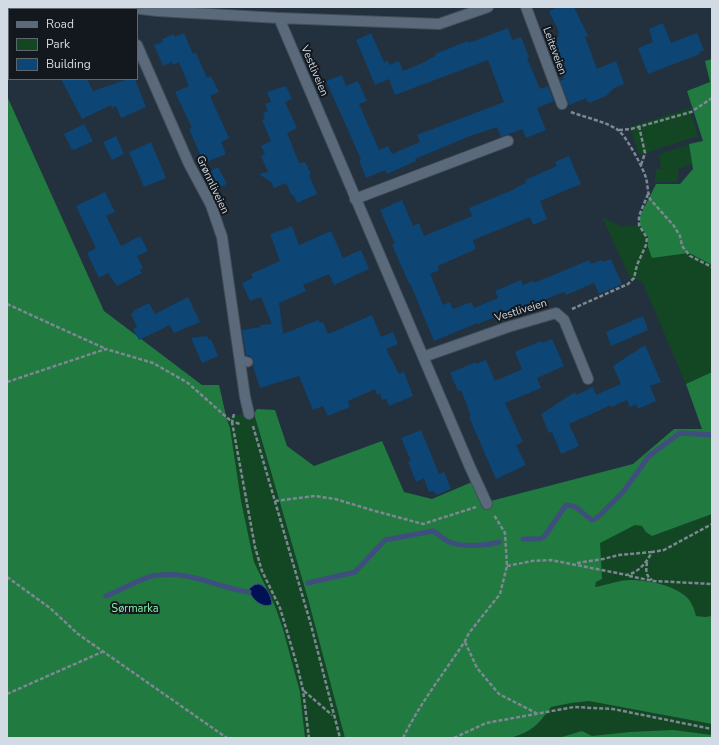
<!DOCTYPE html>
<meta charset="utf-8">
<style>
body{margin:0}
#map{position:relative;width:719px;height:745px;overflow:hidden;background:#23313e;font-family:"Nunito Sans",sans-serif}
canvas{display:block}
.frame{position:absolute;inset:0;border:8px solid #d2dae3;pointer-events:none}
.legend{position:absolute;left:8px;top:8px;width:130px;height:72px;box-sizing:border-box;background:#12181e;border:1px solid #5f666d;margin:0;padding:5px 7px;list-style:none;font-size:12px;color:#d2dae3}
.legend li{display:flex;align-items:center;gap:8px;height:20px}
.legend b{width:20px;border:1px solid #5f666d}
</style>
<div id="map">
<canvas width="719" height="745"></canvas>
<div class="frame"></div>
<ul class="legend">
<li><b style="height:5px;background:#5b6a7a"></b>Road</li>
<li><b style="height:11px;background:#134724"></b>Park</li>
<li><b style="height:11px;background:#0d4574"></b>Building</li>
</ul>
</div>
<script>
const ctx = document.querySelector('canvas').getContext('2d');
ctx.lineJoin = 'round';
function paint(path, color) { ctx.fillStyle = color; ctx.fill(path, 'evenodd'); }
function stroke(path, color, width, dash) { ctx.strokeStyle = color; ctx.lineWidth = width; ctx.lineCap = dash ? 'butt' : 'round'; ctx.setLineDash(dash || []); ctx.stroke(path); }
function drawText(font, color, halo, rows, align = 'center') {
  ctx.font = font + ' "Nunito Sans",sans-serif'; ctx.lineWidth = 4; ctx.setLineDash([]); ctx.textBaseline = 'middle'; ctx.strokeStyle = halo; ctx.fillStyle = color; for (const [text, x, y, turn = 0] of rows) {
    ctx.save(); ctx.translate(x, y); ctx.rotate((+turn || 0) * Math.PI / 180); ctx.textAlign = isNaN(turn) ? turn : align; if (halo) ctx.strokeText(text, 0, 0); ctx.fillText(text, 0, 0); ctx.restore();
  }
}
paint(new Path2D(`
 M689,108L698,136L639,155L630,127Z
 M689,145L692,164L678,169V182H655L656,169H661L659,154Z
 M602,217L621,227L640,225L648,237V247L652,258L689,253L712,265V372L686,384L642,281L630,278Z
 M255,412V417L259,433L308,599L345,738H305L300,692L283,629L275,606L254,562L241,501L230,428L226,417Z
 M712,514V616L705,617L696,616L692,605L595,587L596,582L602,579L599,543L635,525L642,526L646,532L652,536Z
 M589,701L712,724V735L704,734L712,738H510C533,731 537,726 551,707L571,703Z`), '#134724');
paint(new Path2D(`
 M712,59V265L689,253L652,258L648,247V237L640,225V216L656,184H680L693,169L689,144L703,141L687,91L710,82L705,61Z
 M7,96L104,311L202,385H219L227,420L230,428L241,501L254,562L275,606L283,629L300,692L305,738H7Z
 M712,372V514L652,536L646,532L642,526L635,525L600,543L602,579L596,582L595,587C607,585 619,580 631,580C647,580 672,585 684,595C691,600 694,608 696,616L705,617L712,616V724L589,701L571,703L551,707C537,726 533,731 510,738H345L308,599L255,417V412L257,409L275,410L287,446L314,466L382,441L404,492L432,499L472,482L483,503L633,464L674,429H702L686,384Z
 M673,730L712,735V738H549L562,737L582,731L592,736L630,732Z`), '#217a40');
const water = new Path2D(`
 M259,584C267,587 271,595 272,604C263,610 250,598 249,589L254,585Z`);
paint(water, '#001154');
stroke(water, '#3f4d7f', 1);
stroke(new Path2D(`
 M523,539H539L544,537L566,505C581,506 581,514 592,520L597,518L623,492L649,456L680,433L712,435
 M308,583L355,572L385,540L433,531C438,534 443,539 449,542C462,547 486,546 499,542
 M106,596C119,591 140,579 152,576C188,569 215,587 249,592`), '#3f4d7f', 5);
paint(new Path2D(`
 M558,7H574L588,36L585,37L597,69L616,61L624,84L614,88L606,96L589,103V101L587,102L586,98L569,105L560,81L564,79L547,42L559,36L558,33L559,32L549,11Z
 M663,23L671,43L697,33L704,50L699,52L700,54L648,74L638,48L653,42L649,29Z
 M508,28L512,40L521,37L529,57L527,58L540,89L548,86L554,101L537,108L546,130L526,138L522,129L501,137L497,127L470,136L415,159L416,161L387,174L385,170L366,178L359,160L361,159L326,81L342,75L346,86L358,81L367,101L359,104L379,150L388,146L392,154L420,142L417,135L504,102L488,60L395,95L389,79L375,85L356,40L371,33L384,62L388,61L389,65L399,61L403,71L427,61V60L436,56L435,54L468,41L469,43Z
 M184,33L193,54L196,53L207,78L211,76L219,92L210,96L229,138L221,142L226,154L204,163L189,129L192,128L175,92L189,86L179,62L173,65L172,62L163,66L154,45L163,42L162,39L174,34L175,37Z
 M61,79H87L93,91L128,79H135L146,107L121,118L116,106L112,108L111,105L82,119Z
 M286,86L292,99L285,102L297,128L287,133L299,163L305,162L311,174L309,175L317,194L297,203L294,196L291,194L286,183L274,188L271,182L259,174L268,172L261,156L265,154L261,146L271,141L262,120L265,119L263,113L268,111L265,104L271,102L267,92Z
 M84,124L93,141L74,150V149L72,150L64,134Z
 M116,136L124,154L112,160L103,142Z
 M151,142L166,178L144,187L129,152Z
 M569,156L581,184L540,201L547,219L533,225L530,217L473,240L476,249L438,266L439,270L430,274L443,305L450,302L453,309L471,302L474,308L498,298L495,291L521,280L523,285L533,281L534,283L589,260L591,264L602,260L603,262L611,259L622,284L599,294L594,283L566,295L564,292L522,308V306L478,324L477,323L434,341L410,283H409L392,245L395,244L380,210L402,200L413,226L419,223L424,236L472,216L469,208L517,188V187L526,183L525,180L557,166L555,162Z
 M218,167L227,184L211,191L202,175Z
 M105,192L115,212L106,216L121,246L140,236L148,251L137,256L143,268L140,270L142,273L117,286L108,273L99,278L87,253L96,248L76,206Z
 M292,226L299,245L331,231L343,258L361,250L369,269L334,285L329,274L303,285L306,291L279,303L283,334L318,320L320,323L323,322L328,334L372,315L381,337L393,332L398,344L386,349L399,374L404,372L413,396L389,406L386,399L382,400L380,394L377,395L375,389L348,401L350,407L328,416L323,406L313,410L299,376L260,388L253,366L254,360L249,355H246L242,330L261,327L260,325L272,324L261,297L250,301L242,283L253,278L251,274L280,261L270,234Z
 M188,297L200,322L174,333L170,325L139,340L133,329L137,327L131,314L134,312L133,311L149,303L155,314Z
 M643,316L648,330L611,346L606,332Z
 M207,336L209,340L211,339L218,356L202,363L191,338Z
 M552,339L564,366L537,378L541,388L505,403L523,442L516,445L526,465L496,479L469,417L471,416L461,390L458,391L450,373L476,362V364L486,360L495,381L522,369L515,352L541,341L542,343Z
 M645,345L661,382L650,386L656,401L638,409L636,404L630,407L627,400L611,407V405L569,424L579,446L561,454L552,432L549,433L541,414L575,392L576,395L593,387L596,395L621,384L613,366Z
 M421,430L439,474L444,472L451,489L436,495L434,491L429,492L424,478L416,482L408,462L411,461L401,438Z`), '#0d4574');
const lane = new Path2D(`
 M240,360L248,362`);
const street = new Path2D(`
 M124,7L158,11L279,18L439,24L488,7
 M526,7L562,104
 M279,18L470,467L487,504
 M137,45L189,164L211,205L222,237L245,397L249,414
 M355,199L508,141
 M423,357L508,327L556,313L564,320L588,379`);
stroke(lane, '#434e5a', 11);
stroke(street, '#434e5a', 12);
stroke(new Path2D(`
 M571,112C584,117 607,122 618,130C626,136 641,164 645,175C648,182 647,191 650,199L674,226L680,236L682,246L690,256L712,267
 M639,126L645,153L641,165
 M619,130L631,129L691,112L712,98
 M7,304L106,349
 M572,309L628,284L634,278L637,265L646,245L647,238L639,225V216L648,194
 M7,382L106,349L153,363L188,383L232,422L255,547L262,571L280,608L297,665L303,690L309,738
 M234,414L232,422L241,424
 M253,426L311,625L340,738
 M275,501L315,496L335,499L375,511L423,524L476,507
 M647,562C646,570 645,575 652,580
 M577,563L603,559L619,555L652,552
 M507,566L532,561L551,560L627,575C639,572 646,563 652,552L664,550L712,524
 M629,576L654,581L712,584
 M7,577L50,608L78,634L227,738
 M465,642L477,668L499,694L536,713
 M304,691L332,715
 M7,694L102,652
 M403,738C420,703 444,673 465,641L469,633L500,594L507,566L505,533L494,515
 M454,738L486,723L574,707L613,709L712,729`), '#7d8893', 2.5, [4, 2]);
stroke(lane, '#5b6a7a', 9);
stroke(street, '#5b6a7a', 10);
drawText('11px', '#d2dae3', '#12181e', [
 ["Leiteveien",554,51,70],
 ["Vestliveien",314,71,67],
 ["Grønnliveien",212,185,65],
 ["Vestliveien",521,311,-17]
]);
drawText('11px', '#86f5a4', '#12181e', [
 ["Sørmarka",135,609]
]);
</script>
